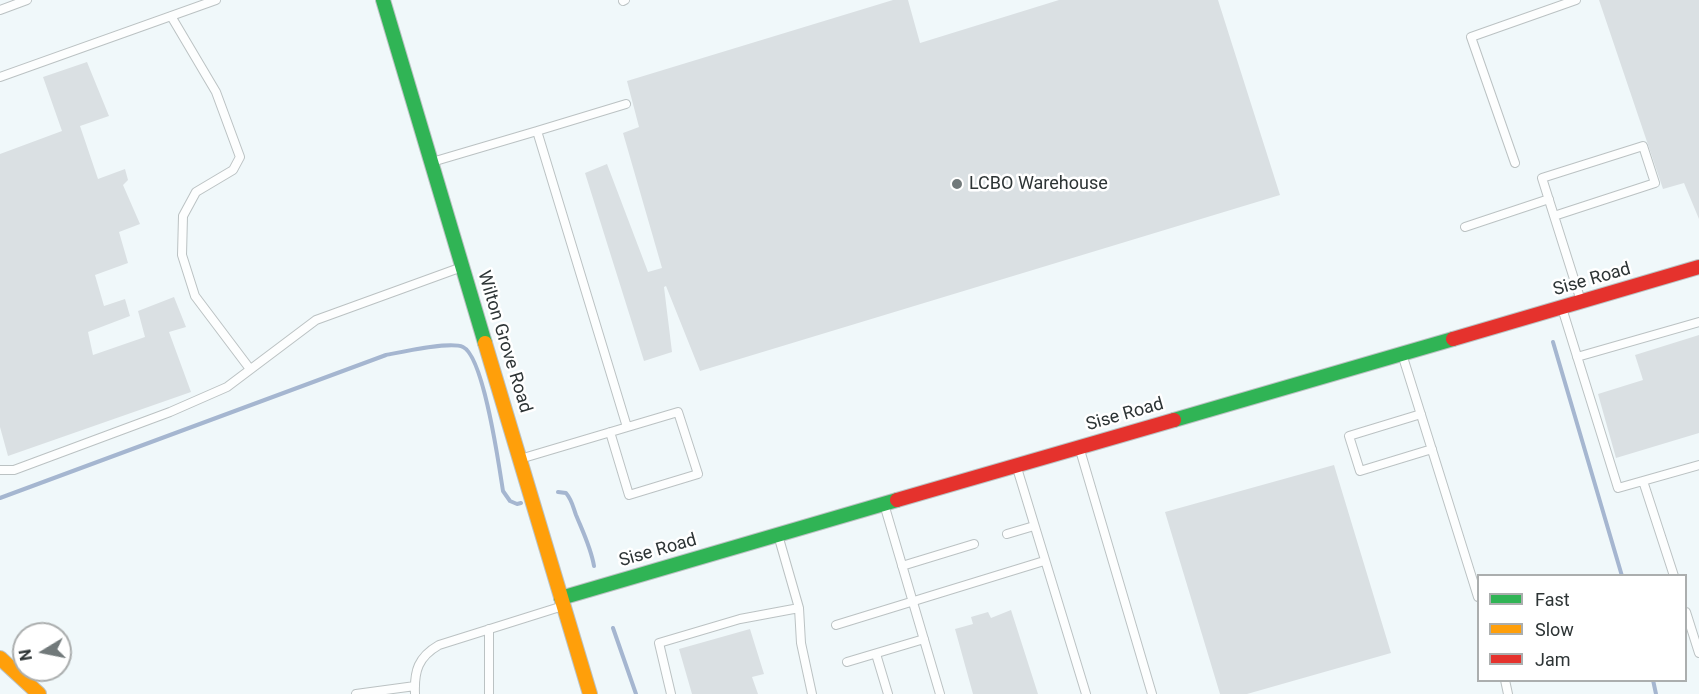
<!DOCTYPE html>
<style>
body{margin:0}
#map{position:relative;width:1699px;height:694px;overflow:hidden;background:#f0f8fa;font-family:Roboto,sans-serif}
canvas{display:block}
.legend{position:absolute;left:1477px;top:574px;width:210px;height:108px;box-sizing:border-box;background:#fff;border:2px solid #abaeae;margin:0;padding:8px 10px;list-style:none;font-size:18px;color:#2d3435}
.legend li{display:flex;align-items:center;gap:12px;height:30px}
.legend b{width:30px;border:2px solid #abaeae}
.north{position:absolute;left:12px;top:622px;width:60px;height:60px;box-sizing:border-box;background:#fff;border:2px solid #abaeae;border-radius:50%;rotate:260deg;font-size:16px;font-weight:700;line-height:24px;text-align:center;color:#2d3435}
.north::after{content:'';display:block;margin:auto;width:21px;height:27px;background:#71797a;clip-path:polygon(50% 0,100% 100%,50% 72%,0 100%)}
</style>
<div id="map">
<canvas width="1699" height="694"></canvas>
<ul class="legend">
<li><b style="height:8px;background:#30b455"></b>Fast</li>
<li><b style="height:8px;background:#ff9f0a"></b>Slow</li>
<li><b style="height:8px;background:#e5322d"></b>Jam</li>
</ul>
<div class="north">N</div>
</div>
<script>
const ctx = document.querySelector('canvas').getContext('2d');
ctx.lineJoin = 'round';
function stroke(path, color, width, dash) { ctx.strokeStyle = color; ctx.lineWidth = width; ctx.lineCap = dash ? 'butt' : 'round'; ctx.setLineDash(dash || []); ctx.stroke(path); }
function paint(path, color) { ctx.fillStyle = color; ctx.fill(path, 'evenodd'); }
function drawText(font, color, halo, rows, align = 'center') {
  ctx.font = font + ' Roboto,sans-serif'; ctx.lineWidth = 5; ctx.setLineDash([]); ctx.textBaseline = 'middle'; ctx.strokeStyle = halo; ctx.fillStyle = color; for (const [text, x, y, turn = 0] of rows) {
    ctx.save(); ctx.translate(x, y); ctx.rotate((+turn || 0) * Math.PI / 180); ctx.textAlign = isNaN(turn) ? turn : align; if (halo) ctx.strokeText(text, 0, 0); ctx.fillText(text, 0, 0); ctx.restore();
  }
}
stroke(new Path2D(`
 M1553,342L1622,576
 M558,492L566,493C572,500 573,507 576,515C583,532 591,548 594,566
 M0,498L386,355C402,352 450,341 463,347C484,357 499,466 503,491L510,501L517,504L521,503
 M613,628L636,694
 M1653,680L1656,694`), '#a5b6d0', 4);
paint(new Path2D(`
 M893,0H908L920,43L1059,0H1218L1280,195L700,371L666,286L664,287L672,352L644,361L585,173L607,164L648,272L662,268L623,133L639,127L627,81Z
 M1599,0H1699V219L1684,183L1663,189Z
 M87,62L109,116L80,126L98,179L125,169L128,180L123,185L140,224L119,232L128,263L95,275L104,306L125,299L130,316L88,332L93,355L145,337L138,311L174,297L186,327L169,332L191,392L8,456L0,427V154L62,131L43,77Z
 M1699,335V433L1616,458L1598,394L1643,380L1635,355Z
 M1334,465L1391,653L1247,694H1220L1165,512Z
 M1011,610L1038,694H973L955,629L973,624L971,617L988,612L991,618Z
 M750,629L764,674L752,677L758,694H692L679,649Z`), '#dae0e3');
const lane = new Path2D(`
 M623,1L625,0
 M0,10L27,0
 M171,16L216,92L240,157L233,170L196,192L183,216L182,255L195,296L250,369
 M0,77L216,0
 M537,131L626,104
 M432,162L537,131L627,427
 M1515,163L1471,37L1576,0
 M1554,216L1655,183L1643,146L1542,178L1581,301
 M1465,227L1549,199
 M1562,308L1618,488L1699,465
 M1402,354L1478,597
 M1577,357L1699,322
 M1421,414L1349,436L1360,471L1432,449
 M1080,450L1152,694
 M520,459L678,412L698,474L629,495L610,432
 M1017,468L1086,694
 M0,470H14L170,412L227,387L316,320L462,267
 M1643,481L1674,576
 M884,504L940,694
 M1007,534L1034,526
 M778,535L799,608L801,643L812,694
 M902,566L974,544
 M1686,612L1699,653
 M836,625L1044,561
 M489,629V694
 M876,654L888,694
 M847,662L924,639
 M1505,680L1508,694
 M356,694L415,686
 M415,694C414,671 418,657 439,645L563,606
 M671,694L659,643L740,619L799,608`);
const fast = new Path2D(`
 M383,0L485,343
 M1174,420L1453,339
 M561,598L897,500`);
const slow = new Path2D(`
 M485,343L590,694
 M0,658L39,694`);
const jam = new Path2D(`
 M1453,339L1699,267
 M897,500L1174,420`);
stroke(lane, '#bbc2c3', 10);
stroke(fast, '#bbc2c3', 16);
stroke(slow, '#bbc2c3', 16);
stroke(jam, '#bbc2c3', 16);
stroke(lane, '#fdfefe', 8);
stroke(fast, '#30b455', 14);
stroke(slow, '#ff9f0a', 14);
stroke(jam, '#e5322d', 14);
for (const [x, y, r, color] of [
 [957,184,6,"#71797a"]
]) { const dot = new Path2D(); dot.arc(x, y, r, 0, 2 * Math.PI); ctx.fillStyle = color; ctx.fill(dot); stroke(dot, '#fff', 2); }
drawText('18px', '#2d3435', '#fff', [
 ["LCBO Warehouse",969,184]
], 'left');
drawText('18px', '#2d3435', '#fff', [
 ["Sise Road",1592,280,-16],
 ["Wilton Grove Road",504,342,73],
 ["Sise Road",1125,415,-16],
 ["Sise Road",658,551,-16]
]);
</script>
